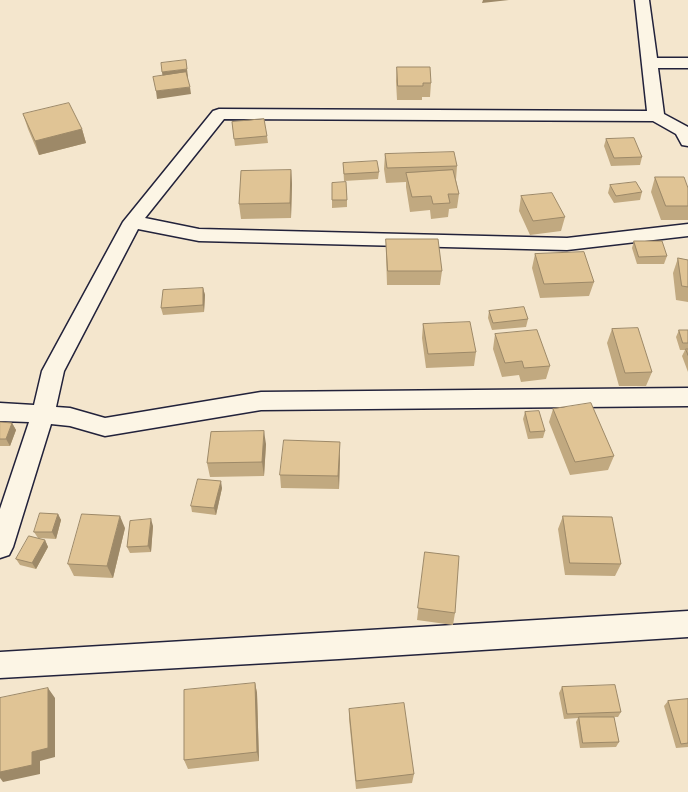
<!DOCTYPE html>
<style>
body{margin:0}
canvas{display:block;background:#f4e6cd}
</style>
<canvas width="688" height="792"></canvas>
<script>
const ctx = document.querySelector('canvas').getContext('2d');
ctx.lineJoin = 'round';
function stroke(path, color, width, dash) { ctx.strokeStyle = color; ctx.lineWidth = width; ctx.lineCap = dash ? 'butt' : 'round'; ctx.setLineDash(dash || []); ctx.stroke(path); }
function paint(path, color) { ctx.fillStyle = color; ctx.fill(path, 'evenodd'); }
const minor = new Path2D(`
 M635,0H649L657,58H688V68H658L664,114L688,127V146L682,145L676,134L653,121L224,119L145,218L199,229L567,238L688,224V236L567,250L199,241L138,229L64,371L56,407L70,408L105,418L261,392L688,388V406L261,410L105,436L70,426L51,424L13,547L9,555L0,558V509L29,422L0,421V403L34,405L42,371L123,222L213,111L219,109L647,111Z
 M688,611V637L339,659L0,678V652Z`);
stroke(minor, '#22223b', 3);
paint(minor, '#fcf5e5');
paint(new Path2D(`
 M397,67L431,83L430,97H422V100H397L396,81Z
 M23,114L82,129L86,143L39,155L28,129Z
 M232,122L267,136L268,143L235,146Z
 M606,139L642,157L640,165L611,166L604,146Z
 M385,154L457,166L456,180L459,194L457,208L449,209L448,217L431,219L430,210L410,212L406,187V182L386,183L384,169Z
 M343,163L379,172L378,179L344,181Z
 M291,170L292,184L291,218L241,219L239,204Z
 M655,177L688,188V220H661L651,192Z
 M332,183L347,200V207L332,208Z
 M610,185L642,192L640,200L614,203L608,193Z
 M521,196L565,217L561,231L530,235L519,211Z
 M386,239L442,271L440,285H387L386,254Z
 M634,241L667,256L664,264H637L632,248Z
 M535,254L594,282L589,296L540,298L532,268Z
 M678,258L688,260V302L676,300L673,273Z
 M203,288L205,295L204,312L163,315L161,308Z
 M489,311L528,319L526,327L492,330L488,318Z
 M423,324L476,352L474,366L426,368L422,338Z
 M612,329L652,372L646,386H619L607,343Z
 M679,330H688V372L682,356L685,350H680L676,337Z
 M495,334L550,366L546,379L521,382L519,375L502,377L493,349Z
 M553,409L614,456L608,470L570,475L549,422Z
 M525,412L545,431L543,438L528,439L523,419Z
 M0,422L12,423L16,430L10,446H0Z
 M266,444L264,476L210,477L207,463Z
 M340,455L339,489L281,488L280,475Z
 M222,488L216,515L192,512L191,506Z
 M58,514L61,520L56,539L38,538L34,532Z
 M563,516L621,564L615,576L565,575L558,529Z
 M153,526L151,552L130,553L127,547Z
 M125,528L113,578L74,576L68,564Z
 M45,540L48,547L36,569L20,565L16,559Z
 M425,552L455,613L453,625L417,620Z
 M255,683L257,693L259,761L188,769L184,760Z
 M562,687L621,712L618,717H614L619,742L616,747L580,748L576,722L578,718L564,719L559,693Z
 M688,699V747L676,748L664,706L668,701Z
 M349,709L414,774L412,783L356,789L349,719Z`), '#c1a980');
paint(new Path2D(`
 M483,0H509L482,3Z
 M187,69L188,77L163,80L162,72Z
 M190,87L191,94L157,99L156,91Z
 M82,129L86,143L39,155L35,141Z
 M291,170L292,184L291,218L290,203Z
 M203,288L205,295L204,312L203,305Z
 M12,423L16,430L10,446L6,439Z
 M264,431L266,444L264,476L262,462Z
 M340,442V455L339,489L338,476Z
 M221,481L222,488L216,515L214,508Z
 M58,514L61,520L56,539L52,532Z
 M120,516L125,528L113,578L107,566Z
 M151,519L153,526L151,552L148,546Z
 M45,540L48,547L36,569L32,563Z
 M255,683L257,693L259,761L257,752Z
 M48,688L55,698V757L40,761V774L3,782L0,778V772Z`), '#9d8968');
const building = new Path2D(`
 M186,60L187,69L162,72L161,63Z
 M397,67H430L431,83H423V86H398Z
 M186,72L190,87L156,91L153,77Z
 M69,103L82,129L35,141L23,114Z
 M264,119L267,136L234,139L232,122Z
 M634,138L642,157L614,158L606,139Z
 M454,152L457,166L387,168L385,154Z
 M377,161L379,172L344,174L343,163Z
 M291,170L290,203L239,204L241,171Z
 M453,170L459,194H448L450,203L433,204L431,196L412,197L406,173Z
 M655,177H684L688,188V206H666Z
 M346,182L347,200H332V183Z
 M636,182L642,192L616,196L610,185Z
 M552,193L565,217L533,221L521,196Z
 M386,239H438L442,271H388Z
 M634,241H662L667,256L639,257Z
 M584,252L594,282L544,284L535,254Z
 M678,258L688,260V287L682,286Z
 M203,288V305L161,308L163,290Z
 M524,307L528,319L493,323L489,311Z
 M470,322L476,352L428,354L423,324Z
 M638,328L652,372L625,373L612,329Z
 M537,330L550,366L524,368L522,361L505,363L495,334Z
 M679,330H688V343H683Z
 M686,349H688V355Z
 M591,403L614,456L575,462L553,409Z
 M539,411L545,431L530,432L525,412Z
 M0,422L12,423L6,439H0Z
 M264,431L262,462L207,463L211,432Z
 M284,440L340,442L338,476L280,475Z
 M198,479L221,481L214,508L191,506Z
 M40,513L58,514L52,532H34Z
 M82,514L120,516L107,566L68,564Z
 M563,516L612,517L621,564L570,563Z
 M151,519L148,546L127,547L130,521Z
 M29,536L45,540L32,563L16,559Z
 M425,552L459,556L455,613L418,608Z
 M255,683L257,752L184,760V690Z
 M615,685L621,712L567,714L562,687Z
 M48,688V748L32,752V765L0,772V698Z
 M688,699V743L681,744L668,701Z
 M404,703L414,774L356,781L349,709Z
 M579,717H614L619,742L583,743Z`);
paint(building, '#e0c495');
stroke(building, '#9d8968', 1);
</script>
